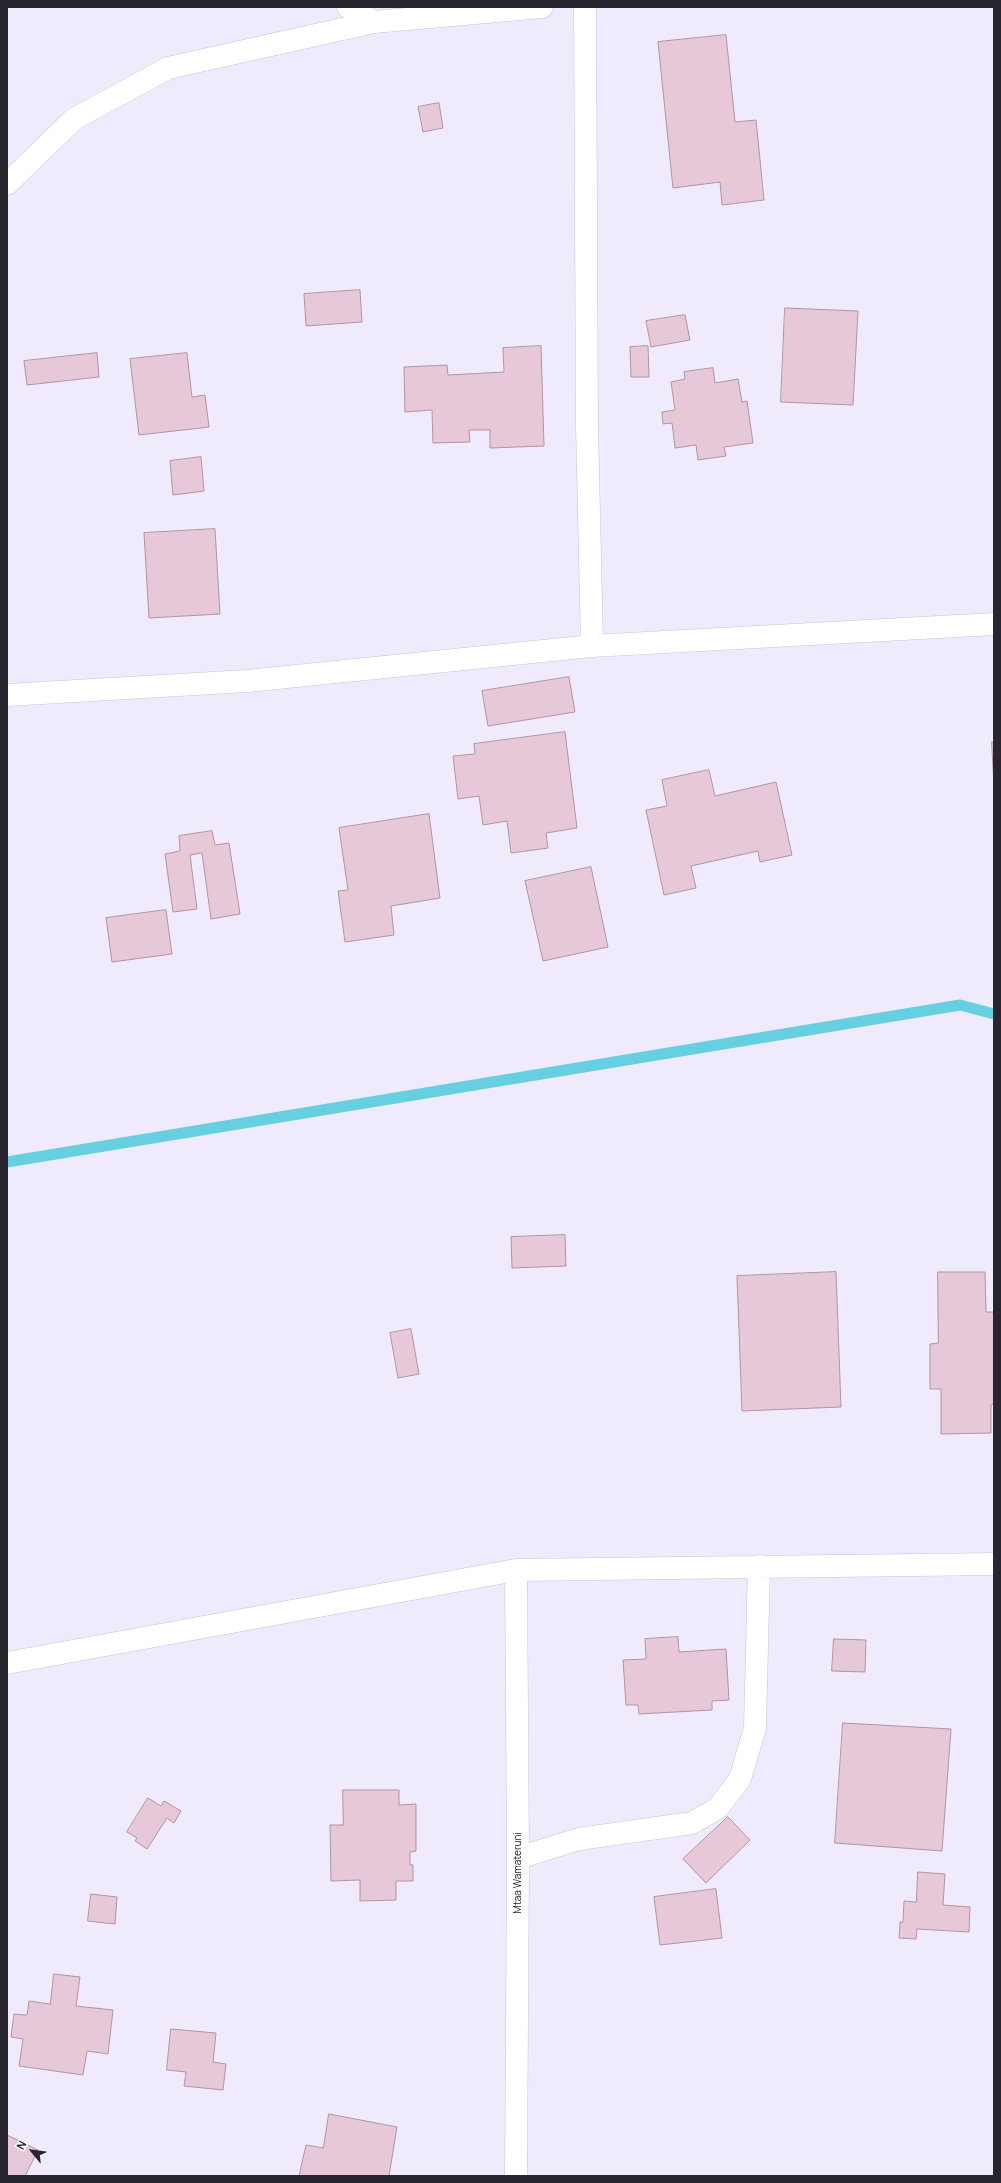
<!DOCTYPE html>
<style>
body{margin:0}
#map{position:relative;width:1001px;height:2183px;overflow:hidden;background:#f0ebfc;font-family:Manrope,sans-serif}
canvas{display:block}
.frame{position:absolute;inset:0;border:8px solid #28252f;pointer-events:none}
.north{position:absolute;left:12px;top:2131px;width:40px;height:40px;-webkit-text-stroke:3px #fbfbfb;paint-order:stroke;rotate:299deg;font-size:11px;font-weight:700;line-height:16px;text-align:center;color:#28252f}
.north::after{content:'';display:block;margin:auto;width:14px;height:18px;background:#28252f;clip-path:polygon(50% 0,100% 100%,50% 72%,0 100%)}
</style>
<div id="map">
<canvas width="1001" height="2183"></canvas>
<div class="frame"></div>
<div class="north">N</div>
</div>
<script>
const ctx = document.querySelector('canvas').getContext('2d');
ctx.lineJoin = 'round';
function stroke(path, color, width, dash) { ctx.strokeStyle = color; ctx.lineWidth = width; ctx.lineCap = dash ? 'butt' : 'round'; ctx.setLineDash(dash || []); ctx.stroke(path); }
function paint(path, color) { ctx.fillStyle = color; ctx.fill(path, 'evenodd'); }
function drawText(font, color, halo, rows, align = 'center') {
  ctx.font = font + ' Manrope,sans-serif'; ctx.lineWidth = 3; ctx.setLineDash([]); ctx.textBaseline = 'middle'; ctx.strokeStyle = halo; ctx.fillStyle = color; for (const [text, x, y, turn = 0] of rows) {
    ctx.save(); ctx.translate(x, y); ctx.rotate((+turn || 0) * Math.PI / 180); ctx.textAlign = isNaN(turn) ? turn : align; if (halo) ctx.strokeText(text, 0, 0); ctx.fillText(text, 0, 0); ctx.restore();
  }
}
stroke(new Path2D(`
 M7,1162L960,1005L994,1014`), '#66d0e2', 11);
const building = new Path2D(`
 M726,35L735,122L756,120L764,200L722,205L720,182L673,188L658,42Z
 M439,103L443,128L423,132L418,107Z
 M360,290L362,322L306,326L304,294Z
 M785,308L858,311L853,405L781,402Z
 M685,315L690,340L651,347L646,321Z
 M541,346L544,446L490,448V430H469L470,442L433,443L432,410L405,412L404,367L447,365L448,375L504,372L503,348Z
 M648,346L649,377H631L630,347Z
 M97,353L99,377L27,385L24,361Z
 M187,353L192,397L205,395L209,427L139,435L130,359Z
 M713,368L715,383L738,379L742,402L747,401L753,443L724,447L726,456L698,460L696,445L675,448L672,423L663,424L662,412L675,410L671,382L685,379L684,372Z
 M201,457L204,491L173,495L170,461Z
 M215,529L220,614L149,618L144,533Z
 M569,677L575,712L488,726L482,691Z
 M565,732L577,828L546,833L548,848L511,853L507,821L483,825L479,796L458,799L453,756L475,754L474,744Z
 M992,742H994V785Z
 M709,770L715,796L776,782L792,855L760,862L758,851L691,866L696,888L664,895L646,810L667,806L662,780Z
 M429,814L440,898L391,906L394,935L345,942L338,891L348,890L339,828Z
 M212,831L215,845L229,843L240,914L211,919L202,853L190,855L197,909L173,912L165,854L180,851L179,836Z
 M591,867L608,947L543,961L525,881Z
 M166,910L172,954L112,962L106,918Z
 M565,1235L566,1266L512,1268L511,1237Z
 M836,1272L841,1407L742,1411L737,1276Z
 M938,1272H985L986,1312H994V1404L991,1405V1433L941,1434V1389H930V1344L938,1343Z
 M411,1329L419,1374L398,1378L390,1333Z
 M678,1637L679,1652L726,1649L729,1700L712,1701V1710L639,1714L638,1705H626L623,1660L646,1659L645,1639Z
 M834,1639L866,1640L865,1672L832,1671Z
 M843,1723L951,1729L942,1851L835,1843Z
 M343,1790H399V1805L416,1804V1851L410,1852V1865H413V1881H396V1900L360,1901V1880L331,1881L330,1825H343Z
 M148,1798L161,1806L164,1801L181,1811L174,1823L167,1818L147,1849L135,1841L137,1838L127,1832Z
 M728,1817L750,1840L706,1883L683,1859Z
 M918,1872L945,1874L943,1905L970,1907L969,1932L917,1929L916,1939L899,1938L900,1922H903L904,1901L916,1902Z
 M716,1889L722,1938L660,1945L654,1897Z
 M91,1894L117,1897L115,1924L88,1921Z
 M54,1974L80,1977L76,2006L113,2010L108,2054L87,2051L83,2075L19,2066L23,2039L11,2037L14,2014L27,2015L29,2001L50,2004Z
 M171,2029L216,2033L213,2062L226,2064L223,2090L184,2086L186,2072L167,2070Z
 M329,2114L397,2127L389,2176H299L306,2145L323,2148Z
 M7,2135L38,2150L25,2176H7Z`);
paint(building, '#e6c8d8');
stroke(building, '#b094a2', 1);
const minor = new Path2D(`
 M348,7L374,22
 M585,7L587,426L592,646
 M7,184L74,119L168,68L374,22L542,7
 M7,695L247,681L592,646L994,624
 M7,1663L516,1570L994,1564
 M518,1858L579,1839L692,1823L718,1808L740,1779L755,1728L759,1566
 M516,2176L518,1858L516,1570`);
stroke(minor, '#c9c1dc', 23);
stroke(minor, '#fff', 22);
drawText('10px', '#28252f', '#fbfbfb', [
 ["Mtaa Wamateruni",518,1873,-90]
]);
</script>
